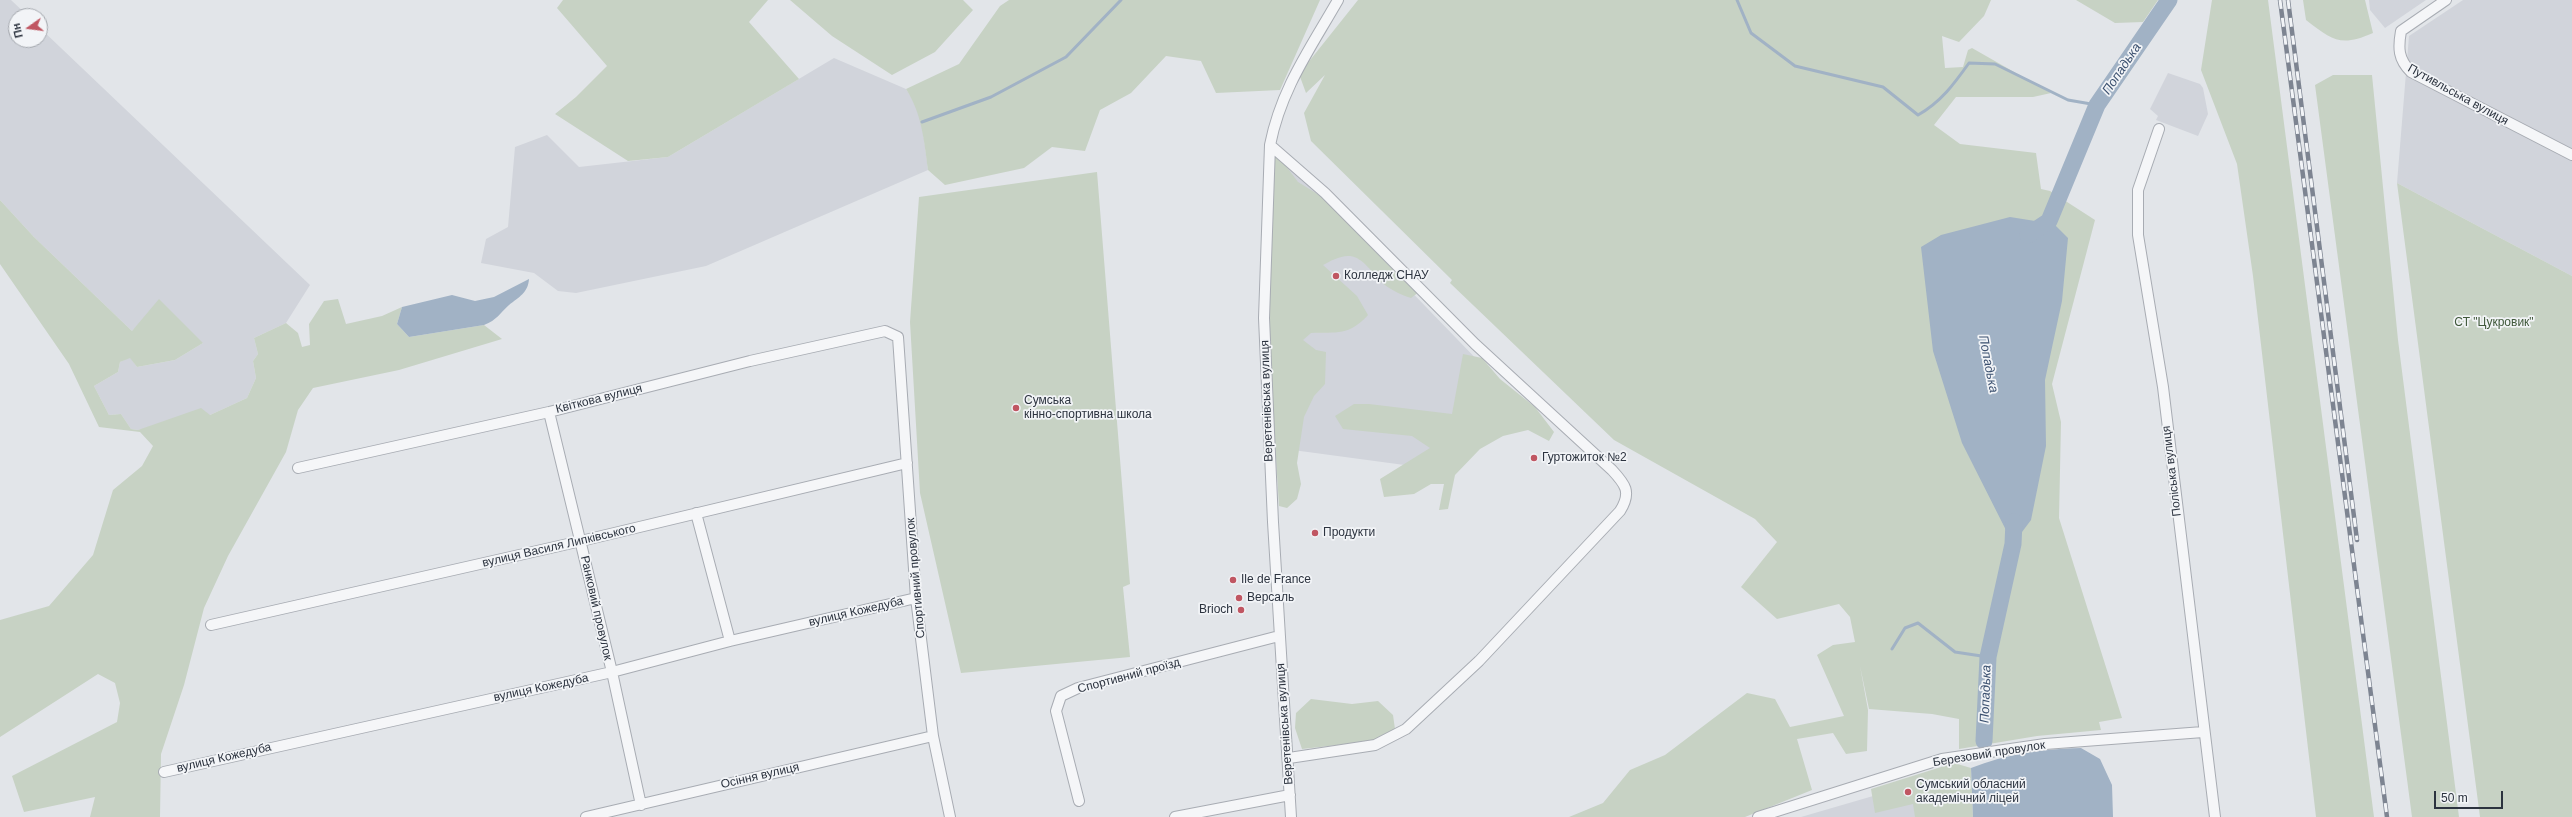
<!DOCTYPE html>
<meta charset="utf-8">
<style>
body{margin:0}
#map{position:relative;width:2572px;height:817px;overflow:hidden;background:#e2e5e9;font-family:Arial,sans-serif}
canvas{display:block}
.north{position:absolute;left:8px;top:8px;width:40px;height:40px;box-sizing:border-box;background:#f2f4f7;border:1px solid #a3a7ad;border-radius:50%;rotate:256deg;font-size:11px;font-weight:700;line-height:16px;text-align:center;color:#2c333f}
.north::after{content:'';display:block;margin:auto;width:14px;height:18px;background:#c05662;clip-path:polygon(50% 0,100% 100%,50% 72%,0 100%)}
.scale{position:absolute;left:2434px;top:791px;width:69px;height:18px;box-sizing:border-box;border:2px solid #2c333f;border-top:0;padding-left:5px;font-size:12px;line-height:14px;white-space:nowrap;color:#2c333f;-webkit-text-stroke:3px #f2f4f7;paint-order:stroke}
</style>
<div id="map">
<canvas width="2572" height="817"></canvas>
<div class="north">Пн</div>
<div class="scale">50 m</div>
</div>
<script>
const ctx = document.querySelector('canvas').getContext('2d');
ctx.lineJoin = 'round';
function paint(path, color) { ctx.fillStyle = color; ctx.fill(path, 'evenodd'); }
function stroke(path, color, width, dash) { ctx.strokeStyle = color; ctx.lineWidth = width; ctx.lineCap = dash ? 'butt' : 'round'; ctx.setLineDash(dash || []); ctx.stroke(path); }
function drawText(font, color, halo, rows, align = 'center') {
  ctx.font = font + ' Arial,sans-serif'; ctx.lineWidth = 3.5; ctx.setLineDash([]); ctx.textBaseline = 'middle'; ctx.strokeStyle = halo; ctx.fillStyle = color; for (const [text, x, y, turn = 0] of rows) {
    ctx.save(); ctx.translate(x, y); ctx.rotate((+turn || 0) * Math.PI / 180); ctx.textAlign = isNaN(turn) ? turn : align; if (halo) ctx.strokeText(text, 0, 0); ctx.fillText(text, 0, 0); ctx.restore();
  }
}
paint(new Path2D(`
 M0,0H11L28,16H16V40H40V28L310,285L286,323L254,338L258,354L253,361L256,378L247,398L210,415L138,430L131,429L121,414L109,415L94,386L118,372L120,362L130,357L137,367L175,360L203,343L142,322L132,331L34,237L0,200Z
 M2369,0H2426L2385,28L2370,10Z
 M2463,0H2572V276L2397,183L2409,36Z
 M834,58L906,89L915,103L922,122L928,170L706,266L576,293L558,291L534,273L481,263L486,239L508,227L515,147L547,135L579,167L668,157Z
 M2168,73L2200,84L2203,88L2208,114L2198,136L2156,120L2158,116L2150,109Z
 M1274,150L1519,403L1449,471L1278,448Z
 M1928,780L1935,817H1801Z`), '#d1d4db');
paint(new Path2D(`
 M563,0H768L749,22L799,79L668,157L628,161L555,114L576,97L607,66L557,8Z
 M790,0H963L973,10L935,52L892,75L832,36Z
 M1009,0H1320L1280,90L1216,93L1201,61L1166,56L1131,93L1100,110L1085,151L1052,147L1024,168L945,185L928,170C924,140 922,114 906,89L959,64L1000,6Z
 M1358,0H1991L1984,16L1959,42L1942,36L1945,68L1963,67L1968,50L1972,48L2051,93L2033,97H1956L1934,125L1960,144L2036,153L2041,189L2050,191L2095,220L2052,384L2061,422L2059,518L2122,718L2099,722L2101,730L2037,736L1959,749V719L1932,714L1869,709L1860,666L1868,710L1867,751L1846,754L1833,733L1797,739L1812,790L1745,817H1569L1603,803L1630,770L1665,755L1747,693L1775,699L1790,727L1844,716L1817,655L1833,645L1855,642L1850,617L1839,604L1777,619L1741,587L1777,542L1755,519L1614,440L1450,283L1452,280L1311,141L1304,113L1325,75L1306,93L1299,74Z
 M2076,0H2158L2143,22L2115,23Z
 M2212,0H2268L2374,817H2316L2253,276L2237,164L2201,70Z
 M2303,0H2365L2373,33C2341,47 2333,41 2306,20Z
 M2333,75H2372L2398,340L2459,817H2412L2315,85Z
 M1274,150L1298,182L1324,198L1419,292L1411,298C1401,295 1389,289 1381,282C1372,273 1364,258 1350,256C1341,255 1330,261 1323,265L1357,296L1368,315C1349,336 1337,332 1311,333L1303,340L1316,350L1326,352L1325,384L1314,396L1304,417L1297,463L1301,484L1297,499L1287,508L1279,506L1268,329Z
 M1097,172L1130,584L1123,587L1130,657L961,673L920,493L910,322L919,197Z
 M2397,183L2572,276V817H2480Z
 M0,200L34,237L132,331L159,299L203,343L175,360L137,367L130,358L120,362L118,372L94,386L109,415L121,414L131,429L138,430L201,408L210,415L247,398L256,378L253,361L258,354L254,338L286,323L298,333L302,347L310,345L309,324L324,301L338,299L346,324L382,316L402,307L397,324L409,337L484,325L502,339L399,370L313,388L298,410L286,452L228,556L204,608L184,685L161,754L160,817H90L95,797L24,812L12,776L117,722L120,703L115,683L98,674L0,737V620L49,606L93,555L113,490L142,466L153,446L140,432L99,427L69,364L0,264Z
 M1463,354L1482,358L1500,379L1535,407L1554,432L1549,441L1528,430L1503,436L1480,449L1455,475L1448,509L1439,510L1444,484H1431L1414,494L1384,497L1380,479L1430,448L1412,436L1343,429L1335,416L1354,404H1369L1452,414Z
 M1311,699L1352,704L1378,701L1393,715L1395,729L1374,741L1302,749L1295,728L1296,713Z
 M1954,763L1971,768L1973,817H1915L1913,804L1875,813L1871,789Z`), '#c7d2c4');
paint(new Path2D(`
 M2010,217L2054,224L2068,238L2062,301L2045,380L2046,446L2031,520L2013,544L1962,443L1933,351L1921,247L1941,235Z
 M529,279C528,293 519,297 509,305C500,313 497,320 484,325L409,337L397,324L402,307L452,295L475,301L494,297Z
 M2081,748L2100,759L2112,785L2113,817H1973L1971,768C2006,754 2044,749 2081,748Z`), '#a1b2c5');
stroke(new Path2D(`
 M1737,0L1751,33L1795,66L1883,87L1918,115C1941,102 1954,84 1969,63L1995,64L2068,100L2097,105
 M922,122L991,97L1066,57L1121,0
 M1892,649L1905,628L1918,623L1955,652L1988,657`), '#a1b2c5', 3);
stroke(new Path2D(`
 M2028,235L2049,221L2097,105L2169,0
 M1984,741L1988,657L2013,544L2014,522`), '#a1b2c5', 17);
const minor = new Path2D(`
 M2446,0L2401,31C2398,48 2398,59 2411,72L2572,155
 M2159,129L2138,190V235L2163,387L2215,817
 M1270,145L1325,193L1475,344L1612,470C1625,484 1632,492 1620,511L1479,661L1406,729L1375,745L1289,758
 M549,412L612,672L641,805
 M298,468L549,412L750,361L885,331L898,337L916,598L933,736L950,817
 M696,513L730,641
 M211,625L581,541L907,463
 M164,772L612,672L730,641L916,598
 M1079,801L1056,711L1061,696L1078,688L1279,636
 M586,817L933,736
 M1175,817L1290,795
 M1291,817L1273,522L1264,318L1270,145C1281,89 1310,49 1338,0
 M1758,817L1942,759L2045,744L2203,732`);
stroke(minor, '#a8acb3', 12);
stroke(minor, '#f5f6f8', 10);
const rail = new Path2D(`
 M2280,0L2387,817
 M2288,0L2357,540`);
stroke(rail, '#7d8491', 4.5);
stroke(rail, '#f2f4f7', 3, [9]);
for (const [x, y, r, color] of [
 [1336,276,4,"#c05662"],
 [1016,408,4,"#c05662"],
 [1534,458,4,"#c05662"],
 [1315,533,4,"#c05662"],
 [1233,580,4,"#c05662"],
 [1239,598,4,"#c05662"],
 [1241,610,4,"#c05662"],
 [1908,792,4,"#c05662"]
]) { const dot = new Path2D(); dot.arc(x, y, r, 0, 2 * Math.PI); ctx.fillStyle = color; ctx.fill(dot); stroke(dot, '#f2f4f7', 1.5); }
drawText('12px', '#2c333f', '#f2f4f7', [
 ["Путивльська вулиця",2458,95,29],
 ["Квіткова вулиця",599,399,-14],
 ["Веретенівська вулиця",1267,401,-92],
 ["Поліська вулиця",2172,471,-97],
 ["вулиця Василя Липківського",559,546,-13],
 ["Спортивний провулок",916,578,-95],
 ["Ранковий провулок",596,608,77],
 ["вулиця Кожедуба",856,612,-13],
 ["Спортивний проїзд",1129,676,-15],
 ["вулиця Кожедуба",541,688,-12],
 ["Веретенівська вулиця",1285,724,-94],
 ["Березовий провулок",1989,754,-9],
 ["вулиця Кожедуба",224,758,-13],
 ["Осіння вулиця",760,776,-13]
]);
drawText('12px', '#2c333f', '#f2f4f7', [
 ["Колледж СНАУ",1344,276],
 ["Сумська",1024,401],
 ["кінно-спортивна школа",1024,415],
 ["Гуртожиток №2",1542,458],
 ["Продукти",1323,533],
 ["Ile de France",1241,580],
 ["Версаль",1247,598],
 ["Brioch",1233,610,"right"],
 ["Сумський обласний",1916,785],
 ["академічний ліцей",1916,799]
], 'left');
drawText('12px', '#40593b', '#f2f4f7', [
 ["СТ \"Цукровик\"",2494,323]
]);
drawText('italic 13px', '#3b506f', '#f2f4f7', [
 ["Попадька",2122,69,-56],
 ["Попадька",1988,364,79],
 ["Попадька",1986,694,-88]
]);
</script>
